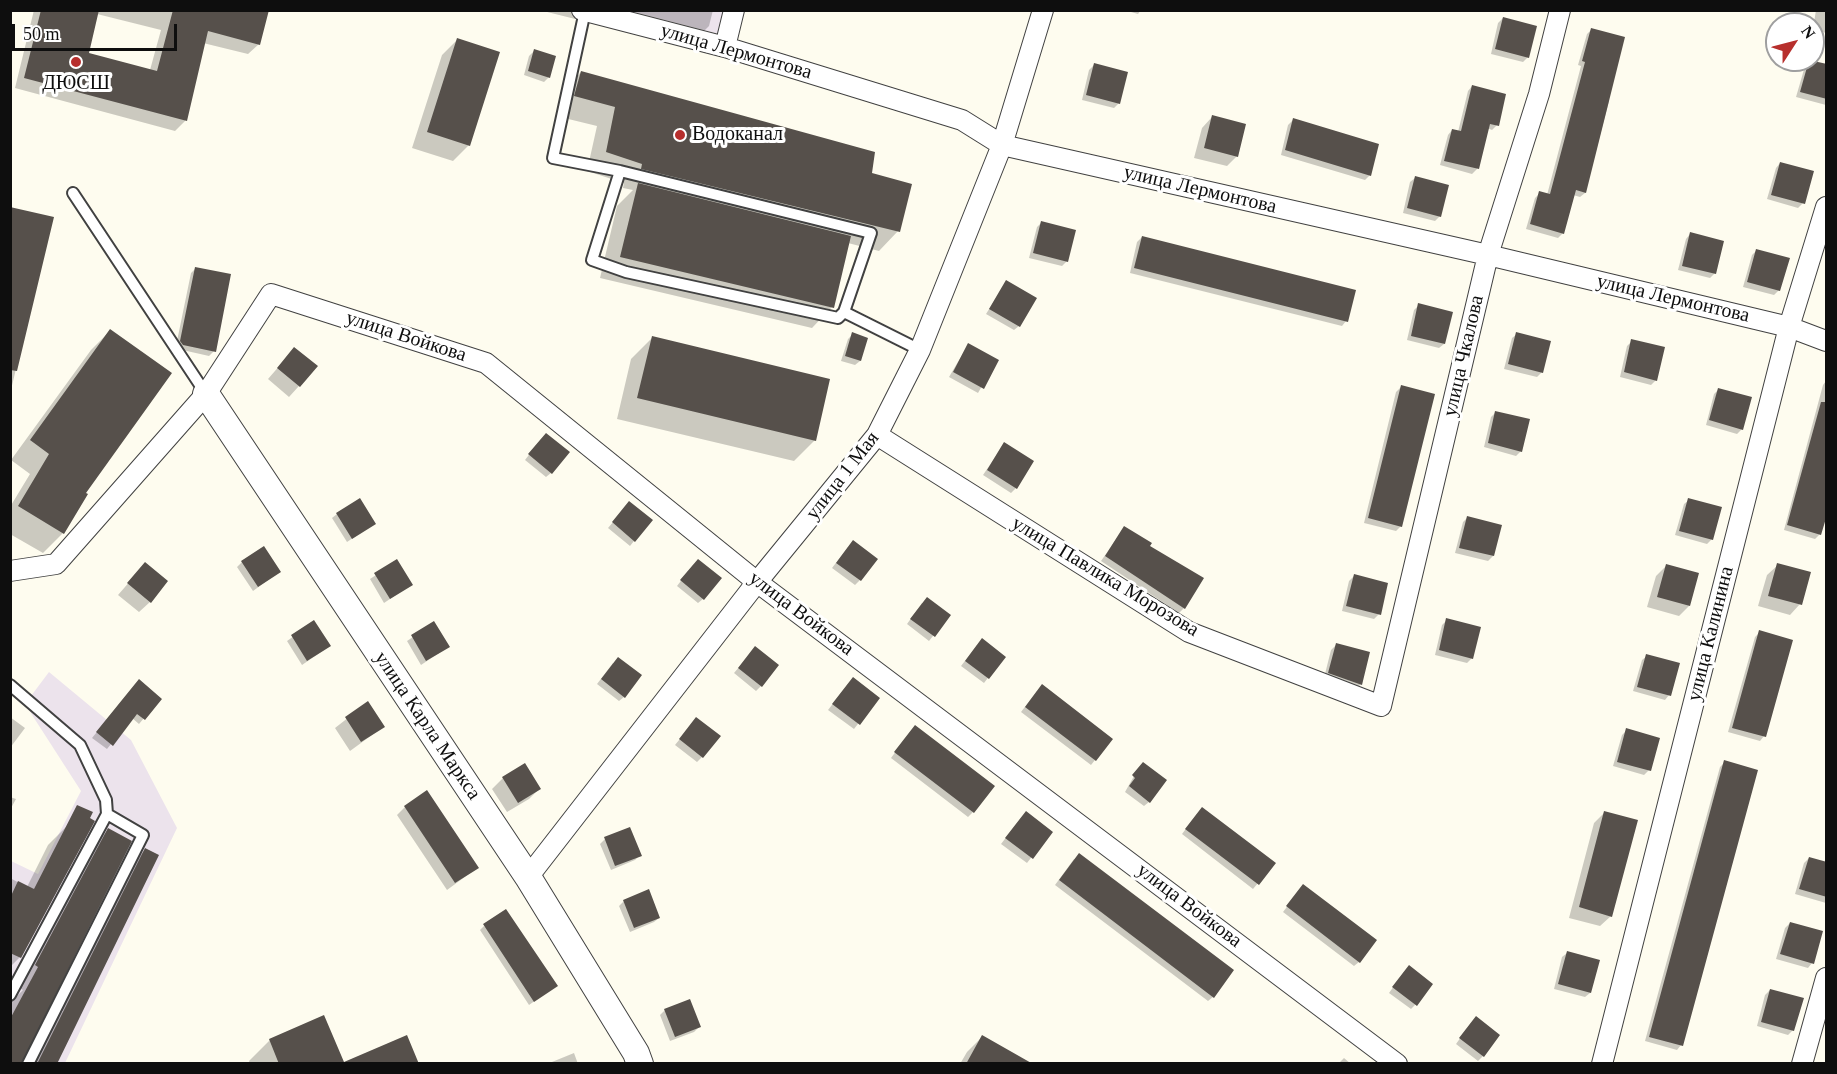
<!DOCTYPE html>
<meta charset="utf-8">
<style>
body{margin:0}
#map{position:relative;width:1837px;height:1074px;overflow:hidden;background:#fefcef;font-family:"Times New Roman",serif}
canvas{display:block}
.frame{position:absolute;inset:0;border:12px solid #0e0e0e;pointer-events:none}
.north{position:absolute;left:1765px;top:12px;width:60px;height:60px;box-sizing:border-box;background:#fff;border:2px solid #9f9f9f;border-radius:50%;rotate:54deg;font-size:16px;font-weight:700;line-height:24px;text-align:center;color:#0e0e0e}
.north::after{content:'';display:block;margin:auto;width:21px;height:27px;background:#b72f2d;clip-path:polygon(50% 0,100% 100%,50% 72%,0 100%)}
.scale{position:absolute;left:12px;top:24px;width:165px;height:27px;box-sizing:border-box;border:3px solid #0e0e0e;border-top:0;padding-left:8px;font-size:18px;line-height:21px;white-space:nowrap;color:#0e0e0e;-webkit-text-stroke:4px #fff;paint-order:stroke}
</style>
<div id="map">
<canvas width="1837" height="1074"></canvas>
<div class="frame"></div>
<div class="north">N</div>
<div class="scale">50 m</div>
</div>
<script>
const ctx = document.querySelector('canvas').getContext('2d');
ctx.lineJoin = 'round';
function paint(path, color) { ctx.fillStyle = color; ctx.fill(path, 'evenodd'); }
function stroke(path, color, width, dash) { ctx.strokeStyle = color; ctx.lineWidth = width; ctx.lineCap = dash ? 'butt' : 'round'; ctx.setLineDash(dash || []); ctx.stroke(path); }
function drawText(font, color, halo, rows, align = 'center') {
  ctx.font = font + ' "Times New Roman",serif'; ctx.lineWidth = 6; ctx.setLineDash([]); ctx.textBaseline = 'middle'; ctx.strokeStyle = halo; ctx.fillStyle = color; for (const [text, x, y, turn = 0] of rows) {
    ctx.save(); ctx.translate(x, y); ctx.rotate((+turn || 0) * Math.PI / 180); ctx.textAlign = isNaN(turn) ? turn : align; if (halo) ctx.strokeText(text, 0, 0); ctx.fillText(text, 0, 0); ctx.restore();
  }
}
paint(new Path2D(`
 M630,11H725L719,34Z
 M49,672L131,740L177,828L65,1063L11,1064V861L38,874L81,791L25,704Z`), '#ece3ec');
paint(new Path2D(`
 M34,10H267L259,44L248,54L203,43L185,121L175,131L15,88ZM97,14L161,30L150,70L88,54Z
 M539,10H713L709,26L688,47Z
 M1124,10H1141L1138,14Z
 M1816,10H1826V33L1813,29Z
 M1503,18L1528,57L1523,62L1491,54L1498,23Z
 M1592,29L1606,100L1609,101L1585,193L1580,197L1573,195L1563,233L1558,238L1526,229L1535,198L1540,193L1547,195L1581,66L1578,65L1587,34Z
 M457,40L469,145L453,161L412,148L442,55Z
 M534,51L549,77L544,82L524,75L529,56Z
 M1810,61L1826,65V105L1796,97L1805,66Z
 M1094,65L1119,103L1114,108L1082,100L1089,70Z
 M581,72L870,174L898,231L879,251L848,243L832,307L812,328L600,278L617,206L633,190L623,188L624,183L587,171L597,126L556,116L562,92Z
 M1472,86L1497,125L1492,130L1487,128L1477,169L1472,174L1440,165L1448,135L1452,130L1458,132L1468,91Z
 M1212,117L1237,156L1227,166L1194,158L1202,128Z
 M1293,120L1370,175L1365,180L1281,155L1288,125Z
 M1780,163L1803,203L1798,208L1767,199L1776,168Z
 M1415,178L1440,216L1435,221L1403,213L1410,182Z
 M10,209L52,218L10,394Z
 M1042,222L1067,261L1062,266L1029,258L1037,227Z
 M1690,234L1715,273L1710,278L1678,270L1686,239Z
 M1142,237L1346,321L1342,326L1130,273L1137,242Z
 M1756,251L1779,290L1774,295L1743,287L1752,255Z
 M196,268L214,351L209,356L178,349L176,346L191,273Z
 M1006,282L1019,326L1014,330L986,314Z
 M1419,305L1444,344L1439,348L1407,340L1414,310Z
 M110,331L84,493L86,495L63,533L43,553L10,534V507L30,474L11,460L91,350Z
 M853,334L867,338L860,361L855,365L841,361L848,339Z
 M1517,334L1542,372L1537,377L1504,369L1512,338Z
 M652,338L815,440L794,461L617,419L631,359Z
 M1632,341L1656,380L1651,385L1620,377L1627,346Z
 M968,345L997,360L978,393L949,377Z
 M294,349L299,386L289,397L268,379Z
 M1826,381V509L1820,534L1815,539L1784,530L1823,385Z
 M1401,387V526L1396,531L1364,523L1396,392Z
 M1719,389L1742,429L1737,434L1706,425L1714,394Z
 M1496,412L1521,451L1516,456L1484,447L1491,417Z
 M541,439L551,473L546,477L525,460Z
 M1004,444L1016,488L1011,493L983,475Z
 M1689,500L1712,539L1707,544L1675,535L1684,504Z
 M625,508L634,541L630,546L608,528Z
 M337,514L374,524L347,542L332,518Z
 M1468,517L1500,526L1493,556L1488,561L1455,553L1463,522Z
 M1124,528L1148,546L1184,608L1179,613L1101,561Z
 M848,547L860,580L855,585L832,568Z
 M397,561L411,585L384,603L370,579Z
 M242,562L279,572L253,591L237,567Z
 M145,564L150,602L139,612L118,595Z
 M693,565L703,599L698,603L677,586Z
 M1778,565L1800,604L1790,615L1758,606L1767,575Z
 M1666,566L1689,606L1679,616L1647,607L1656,576Z
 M1354,576L1379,614L1374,619L1342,611L1349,581Z
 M922,603L949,616L929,641L907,624Z
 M1447,620L1472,658L1467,663L1435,655L1442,625Z
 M314,622L324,650L302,665L287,641Z
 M434,623L448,647L421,665L407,641Z
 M1760,632L1764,736L1760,741L1728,732L1755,637Z
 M977,645L1004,657L984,683L961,666Z
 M1336,645L1361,684L1356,689L1324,678L1331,650Z
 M751,653L761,686L756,691L734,673Z
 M1647,656L1669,695L1665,700L1633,691L1642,660Z
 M613,663L624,697L619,701L597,684Z
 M848,684L878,698L854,729L828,710Z
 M134,686L160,699L139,724L132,718L107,749L92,738Z
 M1037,691L1095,760L1091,765L1021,712Z
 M367,703L383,727L350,751L335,728Z
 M10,717L25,728L10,748Z
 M692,724L702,757L697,762L675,745Z
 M1627,730L1649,770L1644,775L1613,766L1622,735Z
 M910,732L973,812L968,817L891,758Z
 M1725,762L1681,1045L1677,1050L1645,1041L1720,767Z
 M1138,769L1149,802L1144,806L1125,792Z
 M503,778L539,789L529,799L507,812L492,789Z
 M10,797L16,799L10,810Z
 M405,807L477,868L447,890L397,815Z
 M1605,812L1611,916L1600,926L1569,918L1594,823Z
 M1197,814L1274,864L1253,889L1182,834Z
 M1021,818L1051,832L1027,863L1001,844Z
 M68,825L20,957L10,967V878L27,887L48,845Z
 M108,830L10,1064V1003L23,990L15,986L87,851Z
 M605,839L640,855L635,860L611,870L600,844Z
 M145,850L55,1064H28L46,1028L63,1011L56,1007L124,871Z
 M1809,858L1826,863V903L1795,894L1804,863Z
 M1074,859L1213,997L1208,1001L1055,885Z
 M1299,891L1359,962L1354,966L1283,912Z
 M624,901L659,918L654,922L630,932L619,906Z
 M1790,923L1812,963L1808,968L1776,959L1785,928Z
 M484,926L556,986L529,1005L480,930Z
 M1567,953L1590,993L1585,997L1554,989L1562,957Z
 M1404,972L1415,1005L1411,1009L1389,993Z
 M1770,990L1793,1030L1788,1035L1757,1026L1765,995Z
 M665,1010L699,1027L694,1032L670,1041L660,1015Z
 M1471,1023L1483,1056L1478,1061L1456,1044Z
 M983,1036L1030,1064H960L967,1052Z
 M270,1040L343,1064H250L249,1061Z
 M574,1053L578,1064H547Z
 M1344,1058L1351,1064H1338Z`), '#0003');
paint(new Path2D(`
 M41,10H99L89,53L157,71L173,10H269L260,45L208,31L187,121L24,78Z
 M1503,17L1537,26L1529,58L1495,49Z
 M1591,28L1625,37L1586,193L1576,190L1564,234L1530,224L1539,191L1550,194L1585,62L1582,61Z
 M457,38L500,52L470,146L427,132Z
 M534,49L556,56L550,78L528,71Z
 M1809,60L1827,64V99L1800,92Z
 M1094,63L1128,72L1120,104L1086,95Z
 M581,71L875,152L872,173L912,184L900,232L641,169L642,164L606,152L615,107L574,96Z
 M1472,85L1506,94L1499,126L1490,124L1479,169L1444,161L1452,129L1461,131Z
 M1212,115L1246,124L1238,157L1204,148Z
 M1293,118L1379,144L1371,176L1285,150Z
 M1780,162L1814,171L1805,204L1771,195Z
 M1415,176L1449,185L1441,217L1407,208Z
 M638,183L851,236L834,308L620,257Z
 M10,207L54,217L17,371L10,370Z
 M1041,221L1076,230L1068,262L1033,253Z
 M1690,232L1724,241L1716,274L1682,266Z
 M1142,236L1356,290L1348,322L1134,268Z
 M1756,249L1790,258L1780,291L1747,282Z
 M195,267L231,274L216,352L183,345L180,341Z
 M1006,280L1037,298L1020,327L989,309Z
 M1418,303L1453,312L1445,344L1411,336Z
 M110,329L172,373L86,493L88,494L64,534L18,506L49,454L30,440Z
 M852,332L868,338L861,361L845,356Z
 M1516,332L1551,341L1543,373L1508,364Z
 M652,336L830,379L816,441L637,398Z
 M1631,339L1665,347L1657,381L1624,372Z
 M968,343L999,360L984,389L953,372Z
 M294,347L318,366L300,387L277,368Z
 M1401,385L1435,394L1402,527L1368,518Z
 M1718,388L1752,397L1743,430L1709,420Z
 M1821,402H1827V515L1821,535L1787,525Z
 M1495,411L1530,419L1522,452L1488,443Z
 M546,433L570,452L552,474L528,454Z
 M1004,442L1034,461L1017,489L987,470Z
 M360,498L376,524L352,539L336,513Z
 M1688,498L1722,507L1713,540L1679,531Z
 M629,501L653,520L635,542L612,522Z
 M1467,516L1502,525L1494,556L1459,548Z
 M1124,526L1152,543L1150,546L1204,578L1185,609L1105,556Z
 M853,540L878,559L861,581L836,563Z
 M264,546L281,572L258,587L241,561Z
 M397,559L413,585L390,599L374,573Z
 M698,559L722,578L704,600L680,580Z
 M145,562L168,581L151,603L127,583Z
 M1777,563L1811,572L1802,605L1768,596Z
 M1666,564L1699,573L1690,606L1657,597Z
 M1354,574L1388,583L1381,615L1346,606Z
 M927,597L951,615L935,637L910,619Z
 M1446,618L1481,627L1473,659L1439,650Z
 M314,620L331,646L307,661L291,635Z
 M434,621L450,647L426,661L411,635Z
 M1759,630L1793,640L1766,737L1732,728Z
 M982,638L1006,657L989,679L965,661Z
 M1336,643L1370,652L1362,685L1328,673Z
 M755,646L779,665L762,687L738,668Z
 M1646,654L1680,663L1671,696L1637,687Z
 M618,657L642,675L625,698L601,679Z
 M853,677L880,698L860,725L832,704Z
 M139,679L162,699L145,720L137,714L113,746L96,732Z
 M1042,684L1113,739L1096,761L1025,707Z
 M368,701L385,727L361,742L345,717Z
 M696,717L721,736L703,758L679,739Z
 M915,725L995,786L974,813L894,752Z
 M1626,728L1660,738L1651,771L1617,762Z
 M1724,760L1758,770L1683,1046L1649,1037Z
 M1143,762L1167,780L1150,803L1129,786L1135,778L1132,775Z
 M525,763L541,789L518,803L502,777Z
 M427,790L479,868L455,883L404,806Z
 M77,805L93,812L90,818L95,821L21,958L10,953V898L18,881L34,889Z
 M1202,807L1276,863L1259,885L1185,829Z
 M1026,811L1053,832L1033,859L1005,838Z
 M1604,811L1638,820L1612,917L1579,907Z
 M630,827L642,856L615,866L604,837Z
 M108,828L132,841L21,1064H10V1019L38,967L35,965Z
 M145,848L159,855L57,1064H37Z
 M1079,853L1234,970L1214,998L1059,880Z
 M1809,857L1827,862V897L1799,889Z
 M1303,884L1377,940L1360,963L1286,906Z
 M649,889L660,918L634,928L623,900Z
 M506,909L558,986L534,1002L483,924Z
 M1790,922L1823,931L1814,964L1780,954Z
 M1567,951L1600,960L1591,993L1558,984Z
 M1409,965L1433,984L1417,1006L1392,987Z
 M1770,989L1804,998L1794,1031L1761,1022Z
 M690,999L701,1027L675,1037L664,1009Z
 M324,1015L344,1062L407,1035L419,1064H279L269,1039Z
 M1476,1016L1500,1035L1484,1057L1459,1038Z
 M982,1035L1033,1064H966Z`), '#56504b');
const service = new Path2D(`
 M585,11L553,158L620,171L871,233L844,312L838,318L626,272L592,260L620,171
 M73,193L206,394
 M844,312L920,350
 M10,685L80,745L106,800L107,814L10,995
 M28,1064L143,835L107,814`);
const minor = new Path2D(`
 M582,10L725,47L962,120L1002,145L1488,255L1789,327L1826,341
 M725,47L734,10
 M877,435L1189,632L1381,706L1488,255L1539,94L1560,10
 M10,571L56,564L206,394L271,294L486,363L757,582L1397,1064
 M528,877L757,582L877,435L920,350L1002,145L1043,10
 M1602,1064L1789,327L1826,207
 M1802,1064L1826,978`);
const tertiary = new Path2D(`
 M206,394L528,877L636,1053L640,1064`);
stroke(service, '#414141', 14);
stroke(minor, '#414141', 22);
stroke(tertiary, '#414141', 28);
stroke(service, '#fff', 10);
stroke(minor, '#fff', 20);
stroke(tertiary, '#fff', 26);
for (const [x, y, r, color] of [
 [76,62,6,"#b72f2d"],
 [680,135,6,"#b72f2d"]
]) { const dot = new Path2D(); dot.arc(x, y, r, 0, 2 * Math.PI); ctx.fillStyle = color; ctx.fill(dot); stroke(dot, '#fff', 2); }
drawText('20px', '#0e0e0e', '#fff', [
 ["улица Лермонтова",736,52,16],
 ["улица Лермонтова",1200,190,13],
 ["улица Лермонтова",1673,299,13],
 ["улица Войкова",406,337,18],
 ["улица Чкалова",1464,356,-77],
 ["улица 1 Мая",843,476,-52],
 ["улица Павлика Морозова",1105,577,31],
 ["улица Войкова",801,614,37],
 ["улица Калинина",1711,634,-76],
 ["улица Карла Маркса",427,726,56],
 ["улица Войкова",1189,906,37]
]);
drawText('20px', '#0e0e0e', '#fff', [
 ["ДЮСШ",76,84],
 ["Водоканал",692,135,"left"]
]);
</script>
